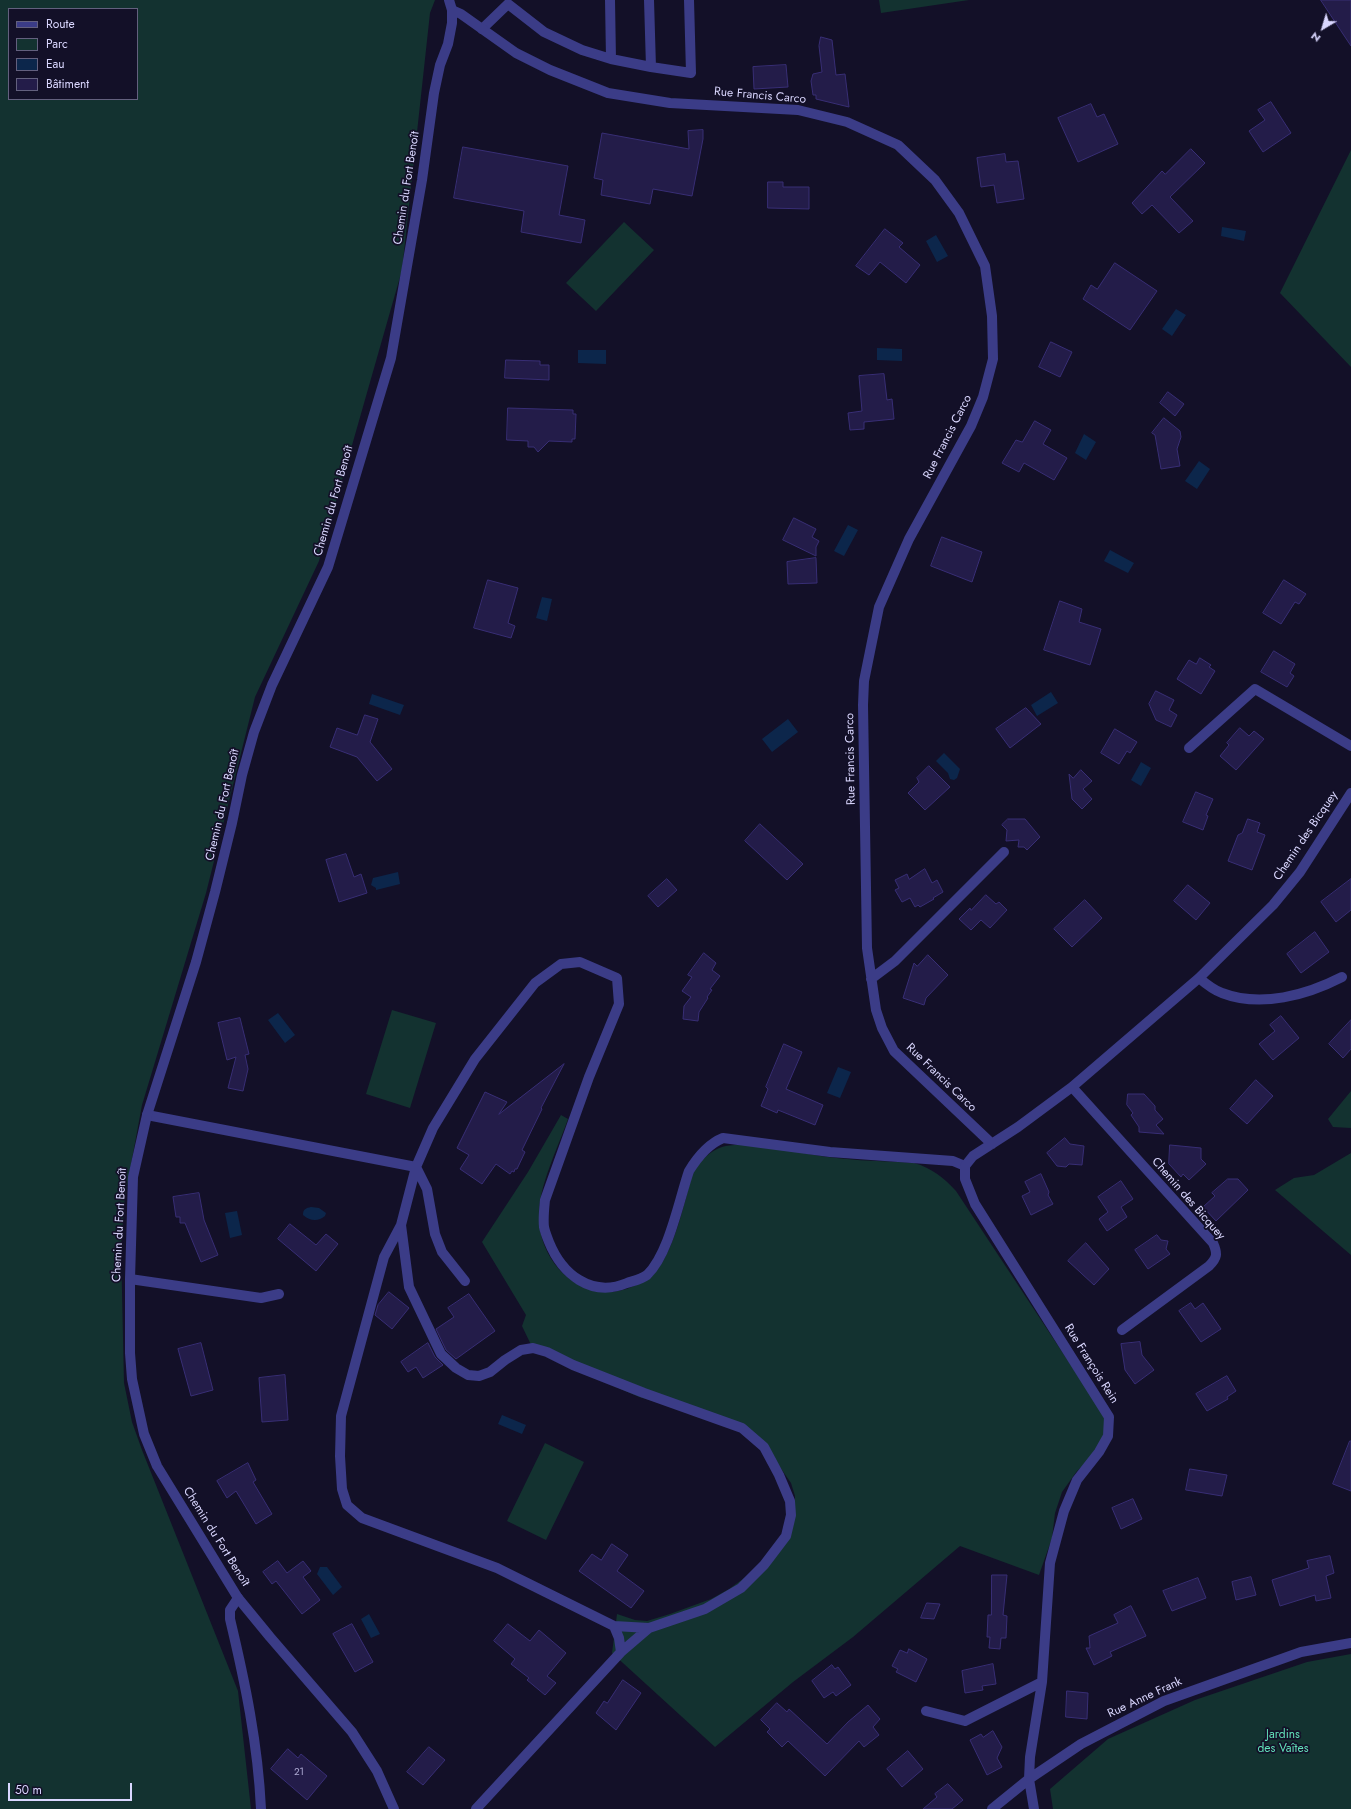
<!DOCTYPE html>
<meta charset="utf-8">
<style>
body{margin:0}
#map{position:relative;width:1351px;height:1809px;overflow:hidden;background:#131028;font-family:Jost,sans-serif}
canvas{display:block}
.legend{position:absolute;left:8px;top:8px;width:130px;height:92px;box-sizing:border-box;background:#131028;border:1px solid #63607e;margin:0;padding:5px 7px;list-style:none;font-size:12px;color:#dad7ff}
.legend li{display:flex;align-items:center;gap:8px;height:20px}
.legend b{width:20px;border:1px solid #63607e}
.north{position:absolute;left:1303px;top:8px;width:40px;height:40px;-webkit-text-stroke:3px #131028;paint-order:stroke;rotate:218deg;font-size:11px;font-weight:700;line-height:16px;text-align:center;color:#dad7ff}
.north::after{content:'';display:block;margin:auto;width:14px;height:18px;background:#dad7ff;clip-path:polygon(50% 0,100% 100%,50% 72%,0 100%)}
.scale{position:absolute;left:8px;top:1783px;width:124px;height:18px;box-sizing:border-box;border:2px solid #dad7ff;border-top:0;padding-left:5px;font-size:12px;line-height:14px;white-space:nowrap;color:#dad7ff;-webkit-text-stroke:3px #131028;paint-order:stroke}
</style>
<div id="map">
<canvas width="1351" height="1809"></canvas>
<ul class="legend">
<li><b style="height:5px;background:#3b3c87"></b>Route</li>
<li><b style="height:11px;background:#133230"></b>Parc</li>
<li><b style="height:11px;background:#0c264b"></b>Eau</li>
<li><b style="height:11px;background:#231c49"></b>Bâtiment</li>
</ul>
<div class="north">N</div>
<div class="scale">50 m</div>
</div>
<script>
const ctx = document.querySelector('canvas').getContext('2d');
ctx.lineJoin = 'round';
function paint(path, color) { ctx.fillStyle = color; ctx.fill(path, 'evenodd'); }
function stroke(path, color, width, dash) { ctx.strokeStyle = color; ctx.lineWidth = width; ctx.lineCap = dash ? 'butt' : 'round'; ctx.setLineDash(dash || []); ctx.stroke(path); }
function drawText(font, color, halo, rows, align = 'center') {
  ctx.font = font + ' Jost,sans-serif'; ctx.lineWidth = 3.5; ctx.setLineDash([]); ctx.textBaseline = 'middle'; ctx.strokeStyle = halo; ctx.fillStyle = color; for (const [text, x, y, turn = 0] of rows) {
    ctx.save(); ctx.translate(x, y); ctx.rotate((+turn || 0) * Math.PI / 180); ctx.textAlign = isNaN(turn) ? turn : align; if (halo) ctx.strokeText(text, 0, 0); ctx.fillText(text, 0, 0); ctx.restore();
  }
}
paint(new Path2D(`
 M0,0H435L430,13L402,270L319,561L255,697L206,893L142,1105L125,1197L121,1246L124,1383L132,1422L142,1450L238,1691L251,1809H0ZM9,9H137V99H9Z
 M879,0H969L881,13Z
 M1351,150V367L1280,293Z
 M624,222L654,250L596,311L566,283Z
 M392,1010L436,1023L410,1108L366,1094Z
 M1351,1091V1128L1333,1127L1328,1119Z
 M561,1115L568,1119C558,1148 538,1187 539,1217C539,1266 586,1308 634,1286C641,1283 649,1280 654,1274C675,1250 684,1203 693,1172C700,1161 710,1151 722,1147C745,1140 802,1154 828,1157C857,1161 885,1161 914,1163C932,1168 944,1178 956,1191L1109,1423L1096,1453L1077,1471L1062,1492L1055,1513L1052,1538L1039,1575L960,1546L853,1637L793,1682L715,1747L612,1653L617,1614L635,1620L647,1621L670,1614L711,1599L729,1589L754,1571L791,1524L795,1505V1496L791,1483L775,1460L746,1434L700,1415L639,1397L534,1351L522,1326L526,1315L482,1242L528,1172Z
 M1351,1153V1255L1275,1190L1294,1178L1314,1175Z
 M545,1443L584,1462L546,1540L507,1521Z
 M1351,1654V1809H1053L1050,1789L1108,1739L1195,1700L1307,1662Z`), '#133230');
paint(new Path2D(`
 M1222,227L1246,231L1244,241L1221,236Z
 M936,235L948,256L937,262L926,241Z
 M1176,309L1186,315L1172,336L1162,329Z
 M877,348L902,349V361L877,360Z
 M578,350H606V364L578,363Z
 M1084,434L1096,442L1086,460L1075,453Z
 M1199,461L1210,469L1197,489L1185,481Z
 M848,525L858,530L844,556L834,551Z
 M1110,550L1134,563L1128,573L1104,561Z
 M542,597L552,599L547,621L536,618Z
 M1051,692L1058,703L1037,716L1031,705Z
 M372,694L404,705L400,715L369,704Z
 M788,719L798,732L772,752L762,739Z
 M944,753L960,769L957,778L954,780L950,779L948,773L936,761Z
 M1141,762L1151,768L1141,786L1131,780Z
 M398,872L400,884L376,890V888L371,885L373,878Z
 M278,1013L295,1035L285,1043L268,1020Z
 M838,1067L851,1072L840,1098L827,1093Z
 M311,1207L319,1208L326,1213L325,1216C318,1222 310,1221 303,1215C303,1209 306,1208 311,1207Z
 M237,1211L242,1235L230,1238L225,1213Z
 M502,1415L526,1425L522,1434L498,1424Z
 M320,1567H327L342,1587L333,1595L317,1574Z
 M369,1614L380,1634L371,1638L361,1619Z`), '#0c264b');
const building = new Path2D(`
 M1321,0H1351V46L1341,31Z
 M821,37L832,40L836,75L845,74L849,107L816,99V95H813L811,81L813,74L822,72L819,46Z
 M786,65L788,87L754,89L753,67Z
 M1271,102L1291,133L1263,152L1249,131L1265,120L1258,110Z
 M1091,104L1097,117L1104,114L1118,144L1078,162L1058,118Z
 M703,130V139L692,196L653,189L650,204L601,195L603,180L594,178L602,133L689,149L688,131Z
 M463,147L568,166L559,215L585,220L581,243L521,232L524,211L454,198Z
 M1191,149L1205,163L1170,197L1193,221L1179,233L1152,205L1142,214L1132,203L1162,171L1165,174Z
 M1005,154L1006,162L1018,161L1024,199L997,203L994,185L981,187L977,158Z
 M768,182H783V187H809V209L768,208Z
 M885,229L903,243L899,247L920,265L906,283L880,262L869,275L856,266Z
 M1115,263L1157,291L1130,330L1083,299L1091,285L1097,289Z
 M1051,342L1072,352L1060,377L1039,367Z
 M506,360L540,361V365H549V380L505,378Z
 M884,374L887,400L892,399L894,419L864,422V429L850,430L848,413L862,411L859,376Z
 M1168,392L1184,404L1175,416L1160,403Z
 M508,408L573,410V414H576L575,439H572V442L549,441L538,452L534,447H528V441L507,440Z
 M1164,418L1180,431L1181,437L1177,449L1180,466L1161,469L1155,435L1152,433Z
 M1035,421L1051,430L1043,444L1067,458L1054,480L1024,463L1019,472L1002,463L1016,440L1022,442Z
 M794,518L816,529L812,537L819,541L816,547V556L783,540Z
 M942,537L982,552L972,582L931,566Z
 M816,558L817,583L788,584L787,562Z
 M488,580L518,588L508,623L515,626L511,638L474,628Z
 M1284,580L1306,594L1299,604L1295,602L1281,624L1263,613Z
 M1060,601L1082,609L1079,622L1101,629L1090,665L1044,650Z
 M1274,651L1295,664L1290,673L1294,676L1287,687L1261,672Z
 M1200,658L1211,665L1209,667L1215,671L1201,694L1177,679L1189,660L1196,664Z
 M1156,691L1174,700L1169,710L1177,715L1171,727L1156,720L1149,704Z
 M1026,708L1041,724L1010,748L996,729Z
 M365,715L378,719L370,742L392,769L377,781L357,757L330,747L337,728L357,735Z
 M1240,728L1249,736L1254,731L1264,739L1236,770L1220,756L1229,745L1227,743Z
 M1115,729L1137,742L1130,753L1127,751L1119,764L1101,753Z
 M929,766L950,787L925,810L908,793L919,782L917,778Z
 M1081,770L1092,781L1083,789L1092,799L1082,809L1072,799L1069,774L1073,778Z
 M1196,792L1213,799L1206,815L1208,816L1203,830L1183,822Z
 M1008,819H1025L1040,837L1027,850L1024,847H1018L1019,840L1006,841L1007,830L1002,825Z
 M1248,819L1260,823L1257,832L1265,835L1252,870L1228,861L1238,835L1242,833Z
 M760,824L803,864L787,880L745,841Z
 M346,854L354,877L361,874L367,893L339,902L326,860Z
 M925,869L932,883L937,880L943,892L933,898L934,899L920,907L918,905L915,907L910,898L902,902L895,890L899,888L895,880L907,874L909,879Z
 M667,879L677,890L658,907L648,896Z
 M1351,879V910L1336,922L1321,902Z
 M1188,885L1210,903L1196,920L1174,901Z
 M986,895L996,904L999,902L1007,910L990,928L981,920L971,930L959,919L970,908L971,910Z
 M1085,900L1102,918L1072,947L1054,929Z
 M1315,932L1329,952L1301,973L1287,954Z
 M704,953L716,963L712,970L720,976L710,989L712,990L707,997L708,998L699,1012L698,1021L683,1019L684,1006L691,997L682,991L692,977L688,975Z
 M928,955L948,975L926,998L924,1005L903,998L914,963L917,966Z
 M1281,1016L1299,1038L1273,1060L1259,1044L1275,1031L1270,1025Z
 M240,1018L249,1054L245,1055L248,1069L243,1091L228,1088L236,1057L227,1060L218,1023Z
 M1351,1020V1049L1343,1058L1329,1044Z
 M784,1044L802,1052L786,1089L823,1105L815,1125L778,1110L777,1113L761,1106L768,1089L766,1087Z
 M564,1064L541,1108L542,1109L522,1150L525,1152L517,1169H515L514,1172L512,1171L510,1174L496,1164L482,1184L460,1169L469,1155L457,1148L485,1092L507,1102L499,1114Z
 M1256,1080L1273,1096L1247,1124L1230,1109Z
 M1128,1094H1144L1155,1106V1110L1163,1119L1156,1125L1164,1134L1139,1132V1127L1131,1115L1133,1113L1127,1105Z
 M1065,1138L1070,1144L1084,1146L1082,1165L1069,1164L1066,1167L1057,1166L1047,1153Z
 M1170,1145L1201,1148V1159L1206,1164L1189,1180L1183,1174L1181,1177L1169,1164Z
 M1041,1174L1049,1192L1048,1195L1053,1204L1031,1215L1022,1196L1030,1192L1025,1182Z
 M1228,1179H1238L1248,1190L1216,1221L1203,1207L1215,1196L1212,1193Z
 M1121,1181L1133,1199L1121,1207L1127,1217L1107,1231L1099,1219L1108,1212L1098,1197Z
 M199,1193L204,1220L218,1255L201,1262L185,1223H180V1217H176L173,1197Z
 M290,1224L316,1245L326,1234L338,1244L316,1271L278,1239Z
 M1157,1235L1161,1240L1168,1241L1166,1249L1170,1254L1148,1269L1135,1250Z
 M1086,1243L1109,1269L1094,1285L1068,1261Z
 M389,1292L409,1308L392,1329L375,1315L378,1305Z
 M469,1294L495,1331L456,1359L446,1350L436,1329L454,1317L448,1308Z
 M1191,1303L1195,1309L1203,1303L1221,1329L1201,1342L1179,1311Z
 M1140,1342L1142,1355L1154,1370L1135,1384L1125,1370L1121,1344Z
 M201,1343L213,1390L191,1396L178,1349Z
 M428,1343L435,1357L443,1365L423,1378L416,1367L408,1372L401,1362Z
 M285,1375L288,1420L262,1422L259,1378Z
 M1227,1376L1236,1391L1227,1397L1228,1399L1207,1411L1196,1394Z
 M1350,1441H1351V1491L1333,1484Z
 M248,1463L256,1480L253,1482L272,1514L256,1524L236,1491L227,1498L217,1481Z
 M1190,1469L1227,1475L1222,1496L1186,1490Z
 M1133,1499L1142,1519L1121,1529L1112,1508Z
 M612,1544L628,1555L617,1571L644,1591L631,1608L579,1571L592,1554L601,1560Z
 M1330,1556L1334,1573L1326,1576L1331,1598L1316,1601L1315,1595L1280,1606L1272,1580L1309,1568L1307,1561Z
 M278,1561L287,1573L303,1561L311,1571L303,1577L320,1600L302,1614L276,1581L272,1584L263,1572Z
 M992,1575H1007L1003,1615L1007,1616L1006,1638H1001L1000,1649L989,1648L990,1637H987L988,1615H991Z
 M1251,1577L1256,1595L1236,1600L1232,1582Z
 M1198,1578L1206,1598L1172,1611L1163,1591Z
 M927,1603L940,1604L934,1619L921,1618Z
 M1131,1606L1146,1636L1110,1652L1112,1656L1094,1665L1086,1648H1090L1089,1636L1118,1623L1114,1615Z
 M352,1624L373,1662L355,1672L333,1634Z
 M508,1624L530,1641L539,1630L566,1653L547,1676L556,1683L545,1695L527,1680L529,1678L511,1664L515,1659L494,1641Z
 M909,1649L927,1659L916,1682L896,1672L898,1669L892,1666L900,1650L907,1653Z
 M993,1664L996,1684L982,1686L983,1690L965,1693L962,1671Z
 M832,1665L835,1669L838,1667L851,1685L836,1696L833,1692L824,1698L812,1681Z
 M623,1680L641,1693L616,1730L596,1713L604,1701L607,1703Z
 M1067,1691L1088,1693L1087,1719L1066,1717Z
 M777,1703L787,1712L789,1709L827,1744L848,1722L868,1705L880,1719L873,1727L879,1735L864,1747L859,1741L825,1776L788,1741L782,1747L767,1732L770,1729L761,1720Z
 M993,1731L1002,1747L997,1758L1002,1767L987,1775L970,1740L981,1734L983,1737Z
 M429,1747L445,1760L423,1785L407,1772Z
 M288,1749L298,1758L301,1754L327,1776L307,1800L271,1769Z
 M908,1751L923,1769L902,1787L887,1769Z
 M948,1784L963,1800L952,1809H923L937,1797L935,1794Z`);
paint(building, '#231c49');
stroke(building, '#382e75', 1);
stroke(new Path2D(`
 M610,0L611,59L651,67
 M649,0L651,67L691,73L689,0
 M482,29L508,4L544,32L582,50L611,59
 M147,1115L416,1167L427,1189L435,1234L442,1252L465,1281
 M401,1225L384,1257L341,1416L340,1456L342,1489L347,1505L362,1518L497,1568L614,1626L619,1638L621,1652L476,1809
 M130,1279L261,1298L279,1294
 M238,1598L230,1610V1619C245,1682 258,1744 261,1809
 M614,1626L649,1628L705,1609L741,1588L764,1565L786,1536L791,1515L790,1501L779,1475L764,1447L742,1428L644,1393L573,1365L547,1352L533,1348L521,1350L505,1360L490,1372L479,1376L468,1375L456,1368L441,1354L409,1287L401,1225L416,1167L433,1128L475,1059L535,983L561,964L580,962L617,978L619,1004L589,1077L545,1200C544,1210 543,1218 544,1227C545,1232 547,1237 549,1242C562,1274 591,1298 627,1283C633,1281 642,1279 647,1275C669,1254 679,1200 689,1171C697,1158 708,1144 723,1138L830,1152L953,1161L965,1166
 M621,1652L649,1628`), '#3b3c87', 10);
stroke(new Path2D(`
 M452,10L461,14L516,53L550,70L608,93L670,103L798,110L847,122L898,145L935,180L959,213L985,266L992,316L993,359L983,397L971,426L909,539L879,607L864,681L863,705L867,948L876,1010L882,1028L894,1051L992,1144
 M1189,748L1255,689L1351,746
 M1199,978C1206,984 1213,990 1222,993C1261,1008 1307,995 1342,977
 M871,979L895,961L1004,852
 M1072,1087L1213,1243C1218,1254 1217,1258 1209,1266L1122,1330
 M926,1711L965,1721L1042,1682
 M992,1809L1029,1779L1081,1744L1164,1701L1301,1652L1351,1643
 M1034,1809L1029,1779L1030,1757L1042,1682L1050,1563L1064,1511L1077,1480L1099,1452L1108,1436L1109,1417L975,1204L965,1179V1166L973,1156L1018,1127L1072,1087L1199,978L1273,905L1300,872L1351,793`), '#3b3c87', 10);
stroke(new Path2D(`
 M394,1809L377,1771L352,1732L270,1637L238,1598L157,1466L144,1434L132,1379L130,1353V1279L133,1177L147,1115L196,962L215,892L232,823L242,775L254,732L272,685L328,567L391,358L422,180L434,93L440,65L448,44L452,23V10L449,0`), '#3b3c87', 10);
drawText('10px', '#aca8d2', null, [
 ["21",299,1773]
]);
drawText('12px', '#dad7ff', '#131028', [
 ["Rue Francis Carco",760,96,5],
 ["Chemin du Fort Benoît",407,188,-81],
 ["Rue Francis Carco",948,437,-63],
 ["Chemin du Fort Benoît",334,501,-74],
 ["Rue Francis Carco",851,759,-91],
 ["Chemin du Fort Benoît",223,805,-77],
 ["Chemin des Bicquey",1306,836,-56],
 ["Rue Francis Carco",941,1078,44],
 ["Chemin des Bicquey",1188,1199,49],
 ["Chemin du Fort Benoît",120,1225,-87],
 ["Rue François Rein",1091,1364,58],
 ["Chemin du Fort Benoît",216,1537,58],
 ["Rue Anne Frank",1145,1698,-25]
]);
drawText('12px', '#62e1ba', '#131028', [
 ["Jardins",1283,1735],
 ["des Vaîtes",1283,1749]
]);
</script>
